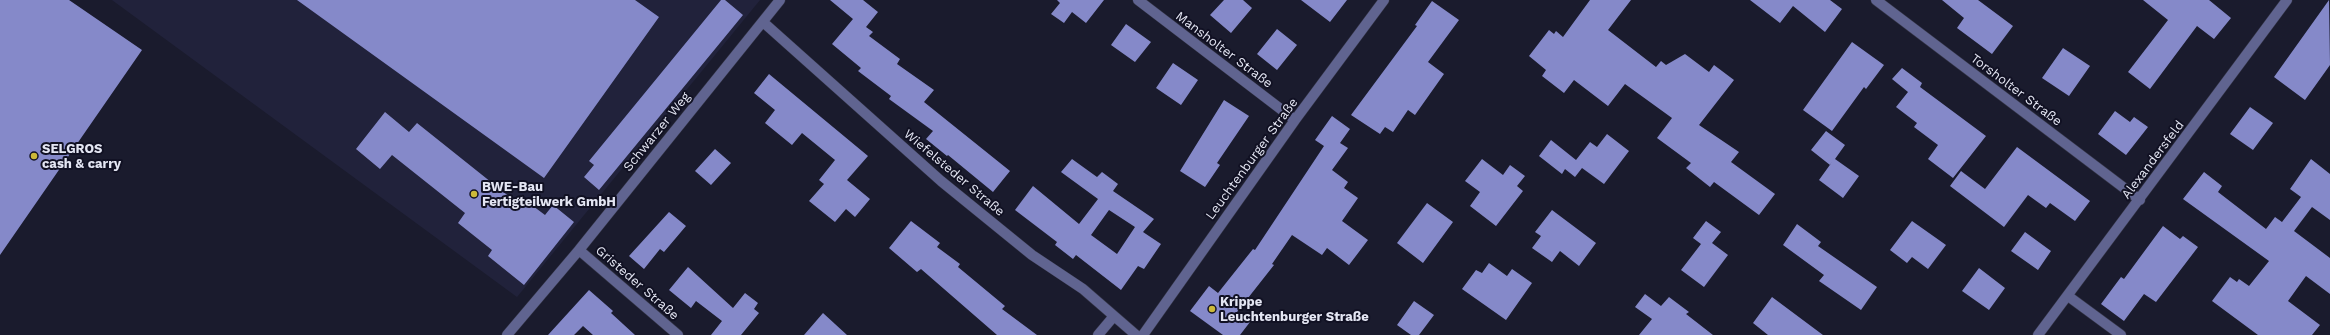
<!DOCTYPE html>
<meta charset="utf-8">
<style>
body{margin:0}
canvas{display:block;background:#1a1b2d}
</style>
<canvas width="2330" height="335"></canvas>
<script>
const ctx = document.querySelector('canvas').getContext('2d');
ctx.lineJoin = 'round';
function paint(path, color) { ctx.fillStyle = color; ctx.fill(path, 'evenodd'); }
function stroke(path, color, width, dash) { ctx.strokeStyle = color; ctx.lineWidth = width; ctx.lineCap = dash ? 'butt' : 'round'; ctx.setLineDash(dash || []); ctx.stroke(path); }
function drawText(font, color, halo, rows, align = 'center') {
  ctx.font = font + ' "Work Sans",sans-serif'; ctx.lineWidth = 4; ctx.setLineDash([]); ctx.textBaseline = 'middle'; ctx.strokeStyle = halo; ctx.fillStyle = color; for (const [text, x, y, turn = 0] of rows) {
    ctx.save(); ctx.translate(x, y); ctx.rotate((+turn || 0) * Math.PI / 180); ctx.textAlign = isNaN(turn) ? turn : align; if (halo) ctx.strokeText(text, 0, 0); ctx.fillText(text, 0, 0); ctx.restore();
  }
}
paint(new Path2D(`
 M112,0H760L517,297Z`), '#21223b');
paint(new Path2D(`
 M0,0H69L142,50L0,255Z
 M297,0H635L659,17L544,178Z
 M721,0H725L743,15L599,190L584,177L594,165L589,161Z
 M830,0H863L878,12L866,27L873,32L869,36L900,59L897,64L934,90L924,102L1010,171L993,192L948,155L947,156L926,139L933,131L889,99L891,96L858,71L861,68L832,44L853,19Z
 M1057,0H1104L1086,23L1072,12L1064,23L1051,14L1060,3Z
 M1224,0H1243L1252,8L1231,33L1210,15Z
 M1301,0H1347L1330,22Z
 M1590,0H1631L1608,30L1656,67L1661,61L1666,65L1685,54L1709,72L1714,65L1734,80L1699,125L1739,152L1731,162L1775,194L1759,215L1714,182L1710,187L1686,168L1691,163L1657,138L1672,118L1625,84L1608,106L1574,80L1564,93L1542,76L1546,70L1529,56L1549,30L1554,34L1556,31L1563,37Z
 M1750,0H1830L1842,9L1825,32L1793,6L1780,23Z
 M1942,0H1978L2013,26L1992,54L1957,28L1964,18Z
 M2143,0H2209L2231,18L2214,39L2197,26L2150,89L2128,72L2168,20Z
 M2329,0L2330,65L2305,100L2274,77Z
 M1432,1L1459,20L1428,62L1444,74L1415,115L1408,110L1393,132L1385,127L1380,134L1351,115L1417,26L1415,25Z
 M1126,24L1151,42L1135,62L1111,45Z
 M1277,29L1297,45L1277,70L1257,54Z
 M1852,42L1884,65L1866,89L1864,87L1832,131L1803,110Z
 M2063,48L2090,66L2069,96L2042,78Z
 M1173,63L1198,80L1181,105L1156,88Z
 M1902,68L1922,83L1920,87L1986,136L1953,178L1928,159L1938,145L1914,127L1917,123L1896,107L1908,92L1892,79Z
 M769,74L868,156L847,180L870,199L855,217L846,209L835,222L809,201L824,184L819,180L835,160L802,133L792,145L765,123L775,110L754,93Z
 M1224,100L1249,116L1217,163L1220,165L1205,187L1180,171Z
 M2250,107L2273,123L2253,150L2230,134Z
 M2115,111L2130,122L2134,117L2148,127L2126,155L2098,134Z
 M385,112L409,132L417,123L516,202L521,197L545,215L553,205L574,222L524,285L488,256L492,250L458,223L465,213L392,155L380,169L356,149Z
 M1332,116L1350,129L1340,143L1348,148L1332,170L1348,182L1344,188L1358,198L1342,221L1368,240L1349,265L1327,248L1322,255L1292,235L1272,264L1274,265L1237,312L1250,322L1240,335H1223L1190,311L1209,286L1218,293L1253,249L1255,250L1324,146L1315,140Z
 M1826,131L1845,145L1835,159L1859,176L1843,198L1819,180L1832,162L1830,165L1811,150Z
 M1607,134L1629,151L1604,184L1582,168L1575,177L1565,169L1562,174L1539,156L1551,140L1576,160L1590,142L1597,147Z
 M2017,147L2090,201L2075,221L2050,203L2046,208L2028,195L2004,227L1950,186L1961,171L1985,189Z
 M715,149L731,163L711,185L695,171Z
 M1072,159L1097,177L1102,172L1118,184L1113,191L1154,219L1143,232L1161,244L1144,269L1138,266L1121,290L1076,255L1073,259L1055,245L1057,242L1015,210L1033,186L1079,224L1098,199L1061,172ZM1109,210L1135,227L1117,254L1091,235Z
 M1482,159L1503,175L1510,165L1525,176L1517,186L1523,191L1496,226L1470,206L1480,192L1465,181Z
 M2311,159L2330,174V220L2312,207L2294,231L2330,258V294L2306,276L2288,301L2320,325L2312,335H2258L2212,301L2230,277L2237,282L2239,279L2249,286L2269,261L2183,199L2204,172L2222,186L2218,192L2266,229L2275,217L2282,222L2301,197L2290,189Z
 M1427,203L1453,222L1423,263L1397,243Z
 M1552,210L1596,243L1579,266L1560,251L1552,262L1532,248L1541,236L1535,232Z
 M669,212L686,226L664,252L660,249L644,269L629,256Z
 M911,221L940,243L937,247L960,264L958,267L1005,306L1002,309L1037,335H997L921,269L917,272L889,248Z
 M1706,221L1721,232L1712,243L1728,255L1704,287L1681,270L1701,244L1693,238Z
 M1912,221L1946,245L1928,269L1912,257L1907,263L1890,250Z
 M1797,224L1821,242L1818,246L1877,287L1861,310L1819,281L1824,275L1783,245Z
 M2163,226L2180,239L2183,236L2198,247L2156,302L2144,294L2124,321L2101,304L2121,277L2124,279Z
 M2025,232L2051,251L2038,270L2011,251Z
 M1489,263L1507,276L1512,269L1532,283L1506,320L1462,289L1476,270L1482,273Z
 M688,267L733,308L745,293L758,303L754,309L759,313L741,335H711L722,321L696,301L691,308L669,290Z
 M1979,268L2005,288L1989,310L1962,291Z
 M589,290L613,311L611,313L635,335H593L583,326L574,335H548Z
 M1645,294L1661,306L1669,297L1689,312L1686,314L1713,335H1639L1652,319L1635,307Z
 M1772,297L1823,335H1768L1753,323Z
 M1414,301L1434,315L1419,335H1411L1397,325Z
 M823,313L847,335H804Z`), '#8589c9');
const street = new Path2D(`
 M1138,0L1295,120
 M1876,0L2140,200
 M763,22L941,181L1032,255L1083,289L1136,335
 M579,250L678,335
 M2068,296L2121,335
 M507,335L579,250L780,0
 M1098,335L1114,316
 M1143,335L1295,120L1384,0
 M2038,335L2287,0`);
stroke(street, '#363749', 11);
stroke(street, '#606490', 10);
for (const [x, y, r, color] of [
 [34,156,4,"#ccb938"],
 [474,194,4,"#ccb938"],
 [1212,309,4,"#ccb938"]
]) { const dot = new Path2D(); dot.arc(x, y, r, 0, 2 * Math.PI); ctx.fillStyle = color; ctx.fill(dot); stroke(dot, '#111123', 1.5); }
drawText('13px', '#e4e6f3', '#111123', [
 ["Mansholter Straße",1224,50,37],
 ["Torsholter Straße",2016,90,37],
 ["Schwarzer Weg",657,132,-51],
 ["Leuchtenburger Straße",1252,159,-54],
 ["Alexandersfeld",2153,160,-53],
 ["Wiefelsteder Straße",954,173,40],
 ["Gristeder Straße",637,283,41]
]);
drawText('bold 13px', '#e4e6f3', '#111123', [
 ["SELGROS",42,149],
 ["cash & carry",42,164],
 ["BWE-Bau",482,187],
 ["Fertigteilwerk GmbH",482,202],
 ["Krippe",1220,302],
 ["Leuchtenburger Straße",1220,317]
], 'left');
</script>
